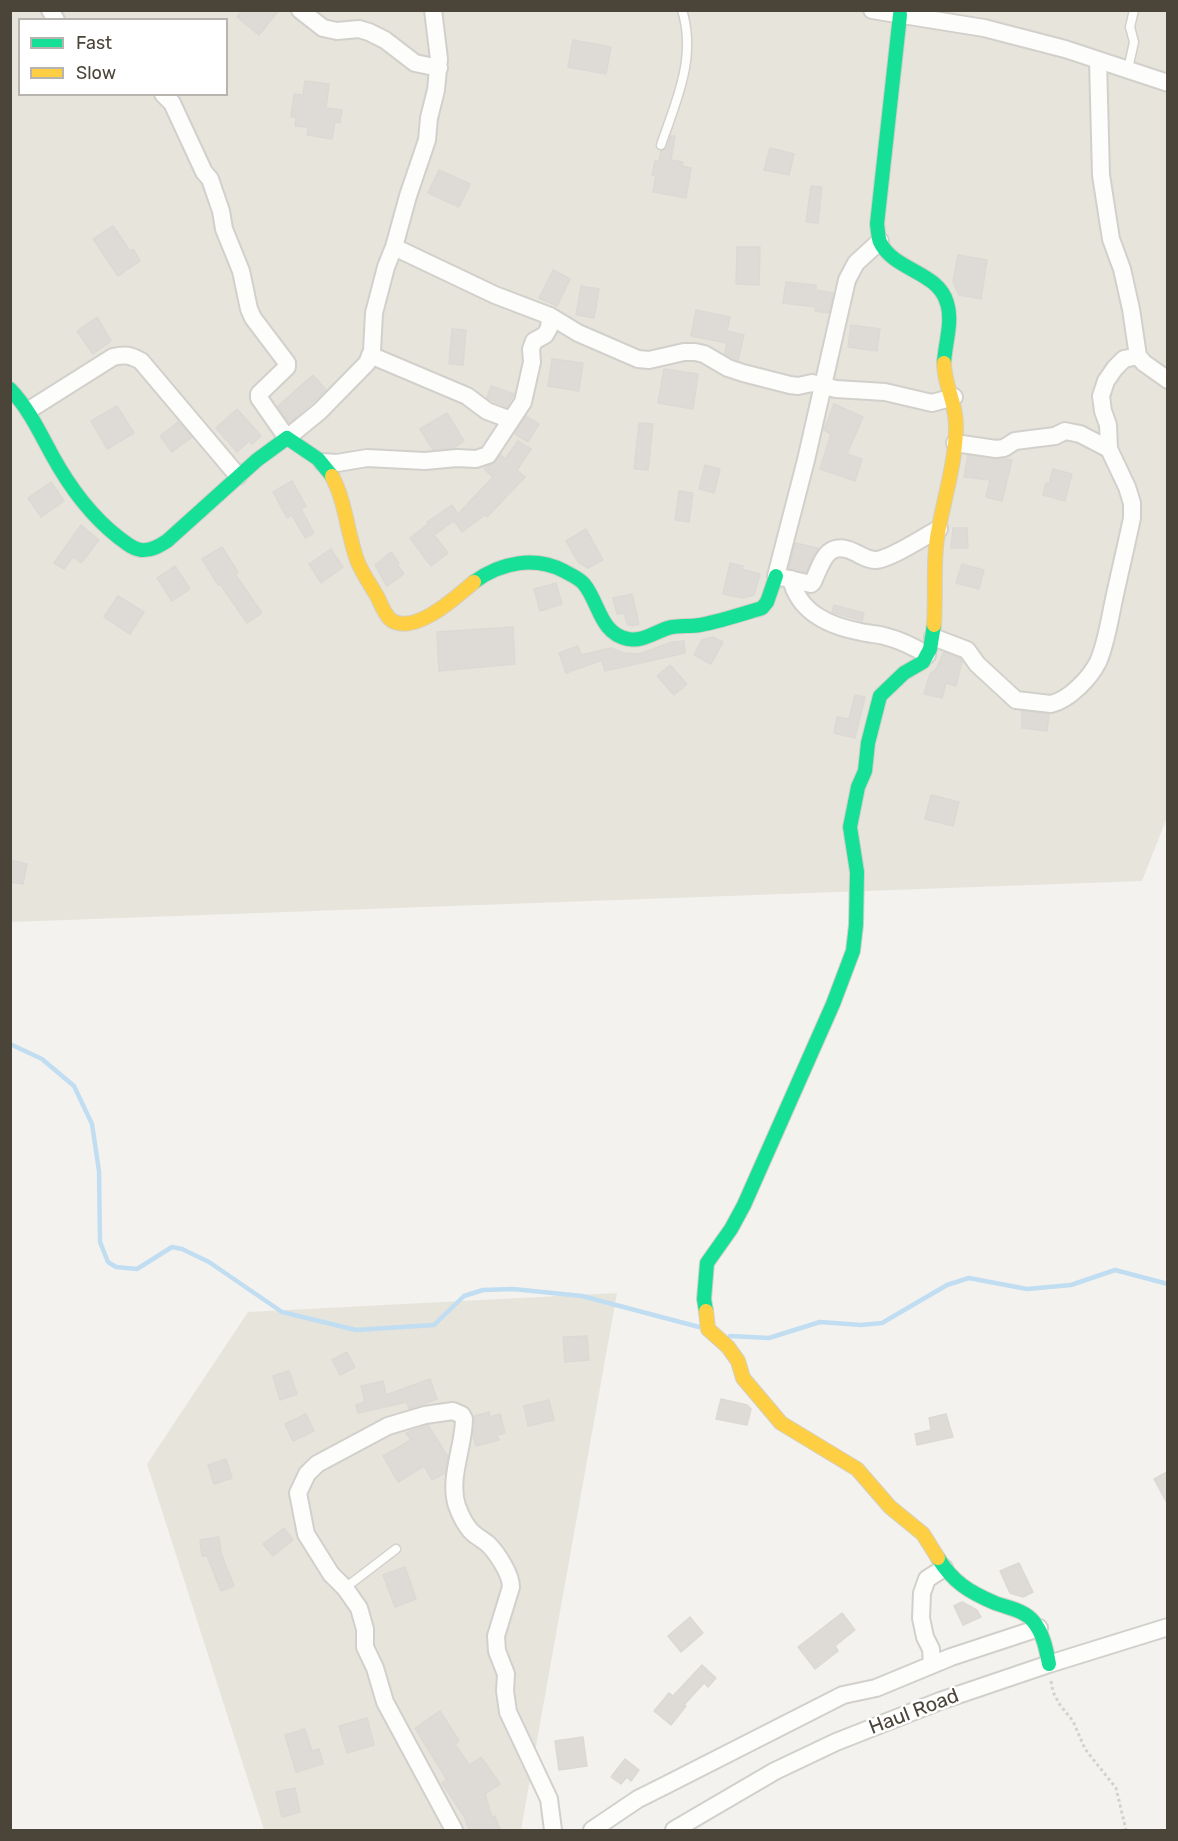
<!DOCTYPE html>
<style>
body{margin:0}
#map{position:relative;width:1178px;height:1841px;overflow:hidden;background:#f4f2ee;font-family:Rubik,sans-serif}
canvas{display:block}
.frame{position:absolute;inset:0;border:12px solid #4b4439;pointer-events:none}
.legend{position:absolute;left:18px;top:18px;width:210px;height:78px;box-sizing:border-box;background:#fff;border:2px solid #b7b4b0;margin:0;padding:8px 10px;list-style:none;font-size:18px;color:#4b4439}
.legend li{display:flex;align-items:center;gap:12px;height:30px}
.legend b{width:30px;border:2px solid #b7b4b0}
</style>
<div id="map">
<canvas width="1178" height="1841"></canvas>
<div class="frame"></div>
<ul class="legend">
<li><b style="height:8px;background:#16e098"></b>Fast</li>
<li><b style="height:8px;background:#ffcf43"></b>Slow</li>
</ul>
</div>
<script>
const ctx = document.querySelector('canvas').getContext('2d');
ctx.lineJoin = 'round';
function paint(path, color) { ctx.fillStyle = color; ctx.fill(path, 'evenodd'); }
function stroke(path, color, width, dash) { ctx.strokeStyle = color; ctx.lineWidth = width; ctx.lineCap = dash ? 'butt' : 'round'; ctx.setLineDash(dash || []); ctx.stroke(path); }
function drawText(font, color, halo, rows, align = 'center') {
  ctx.font = font + ' Rubik,sans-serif'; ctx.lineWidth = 5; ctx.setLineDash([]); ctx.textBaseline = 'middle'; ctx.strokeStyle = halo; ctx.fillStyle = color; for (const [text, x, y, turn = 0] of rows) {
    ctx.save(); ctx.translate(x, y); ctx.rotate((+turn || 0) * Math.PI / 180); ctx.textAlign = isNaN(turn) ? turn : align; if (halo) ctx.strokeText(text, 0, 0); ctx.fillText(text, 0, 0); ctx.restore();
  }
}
paint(new Path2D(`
 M10,11H1167L1168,815L1142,881L11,922ZM20,20H226V94H20Z
 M617,1293L521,1830H264L147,1464L248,1312Z`), '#e7e4dc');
stroke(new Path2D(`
 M10,1044L42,1059L74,1086L92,1124L99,1171L100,1242L108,1262L116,1267L137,1269L172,1247L182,1249L209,1262L282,1312L356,1330L434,1325L464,1296L483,1290L513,1289L582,1296L699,1327
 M730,1336L769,1338L820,1322L861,1325L882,1323L947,1285L969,1278L1027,1289L1071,1285L1115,1270L1168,1284`), '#c0ddf1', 4.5);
const building = new Path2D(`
 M243,10H279L259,35L237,17Z
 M573,40L611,47L606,74L568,67Z
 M305,81L329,84L326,108L342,110L340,123L335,122L332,139L307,135L308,127L295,126L296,117H291L294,94L303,95Z
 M671,136H675L671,160L683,162L682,166L691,168L686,198L653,192L656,175H652L655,161H659L661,151L667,148Z
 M770,148L794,154L789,175L764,170Z
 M439,170L470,184L459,207L428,193Z
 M811,186L822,187L818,223L806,222Z
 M113,226L130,251L133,249L140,261L118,276L93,239Z
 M737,247H760L759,285L736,284Z
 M958,255L987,260L981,299L959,295L953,282Z
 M553,270L570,279L557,306L539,298Z
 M786,282L816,285V290L833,293L829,313L815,311L816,307L783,303Z
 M581,286L599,289L594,318L576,315Z
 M696,310L730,317L727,331L744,335L738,360L725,354L727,343L691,336Z
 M97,317L111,341L93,354L77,331Z
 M851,325L880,329L877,351L848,347Z
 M452,329L466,330L463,365L449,364Z
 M552,359L583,363L579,391L548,386Z
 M664,369L698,374L693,409L658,403Z
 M313,375L326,390L289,423L278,406Z
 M491,386L514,394L507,407L487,398Z
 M834,404L863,417L847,454L862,459L855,481L820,469L831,434L824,430Z
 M117,406L134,433L107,449L91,421Z
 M237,409L261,436L252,444L249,441L237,452L216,428Z
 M447,413L464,441L454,448L433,450L420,429Z
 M526,416L539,424L528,442L515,434Z
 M178,422L192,437L172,452L160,436Z
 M639,423L653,424L648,470L634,469Z
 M518,441L531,449L517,470L525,477L487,517L485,515L462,532L454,521L434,535L448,553L431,566L410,538L428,524L427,522L452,505L458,514L493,477L484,469L496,461L501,455L505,459Z
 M968,455L1012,460L1002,501L986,497L990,480L964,477Z
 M705,465L720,469L714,493L699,489Z
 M1053,469L1072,474L1065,501L1043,495L1046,483L1049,484Z
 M292,481L306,506L301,509L314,533L305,538L292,515L287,518L273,492Z
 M51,482L64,501L41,517L28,498Z
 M679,491L693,493L689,522L675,520Z
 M81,525L99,540L81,563L73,557L64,569L54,563Z
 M953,528H967L968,548H951Z
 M586,529L603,560L588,568L578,562L566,541Z
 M795,543L818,548L806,572L789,568Z
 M222,547L238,572L235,574L262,613L247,623L220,584L218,585L202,559Z
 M331,549L343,567L321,583L309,564Z
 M391,552L399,563L397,564L404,574L387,586L375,565Z
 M730,563L743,566L742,569L760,574L754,595L743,598L723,594Z
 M962,564L984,570L979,589L956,583Z
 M175,566L190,589L172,601L157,578Z
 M556,583L562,604L540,611L534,589Z
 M632,594L639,624L633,626L627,624L624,613L617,614L613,598Z
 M118,596L144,612L130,634L104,617Z
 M834,605L864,613L862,621L832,612Z
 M513,627L515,664L439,671L437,632Z
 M713,637L723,642L711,664L694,655L702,640Z
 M684,641L685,653L605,671L602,660L566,673L559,653L578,646L581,655L611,648L624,653L639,654L672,642Z
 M944,652L960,659L962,661L956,686L946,683L942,698L924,694L930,674L936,669Z
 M670,665L687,684L674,695L657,676Z
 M855,695L865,697L855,738L834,733L837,717L849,719Z
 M1022,711L1049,714L1047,731L1022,728Z
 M931,795L959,802L953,826L925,819Z
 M10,860L27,864L23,884L10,882Z
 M587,1336L589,1360L565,1362L563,1337Z
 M347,1352L355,1367L340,1375L332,1360Z
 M289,1371L297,1394L280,1400L273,1376Z
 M430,1379L437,1399L409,1409L407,1402L358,1413L356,1405L365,1402L361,1386L383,1381L386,1395Z
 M721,1399L747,1405L751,1409L747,1425L716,1419Z
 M549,1400L554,1420L528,1426L524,1406Z
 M489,1412L490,1417L500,1414L505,1433L497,1435L499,1440L476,1446L473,1436L475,1416Z
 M306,1414L314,1431L293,1441L285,1424Z
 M946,1414L953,1437L917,1445L915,1434L931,1430L929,1418Z
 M428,1425L448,1457L445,1473L432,1480L424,1466L398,1482L383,1456L411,1440L406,1433Z
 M226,1459L232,1478L214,1484L208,1465Z
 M1167,1472V1503L1154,1479Z
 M284,1528L293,1540L273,1556L263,1544Z
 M219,1537L221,1553L234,1586L221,1591L207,1556H202L200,1540Z
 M1019,1563L1033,1592L1023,1597L1010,1593L1000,1571Z
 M405,1567L416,1599L395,1607L383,1575Z
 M962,1602L977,1610L981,1617L963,1625L954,1606Z
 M842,1613L855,1630L835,1646L838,1651L815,1669L798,1647Z
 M690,1617L703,1633L681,1652L668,1636Z
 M702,1665L716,1678L708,1687L704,1683L684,1705L686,1706L671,1725L654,1711L669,1693L673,1696Z
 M440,1711L459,1741L455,1744L469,1765L481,1757L500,1784L485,1794L492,1817L495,1816L500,1830H469L464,1816L442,1783L447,1780L415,1728Z
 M367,1718L374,1745L347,1753L339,1726Z
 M305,1729L312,1751L319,1749L323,1764L296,1772L285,1735Z
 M583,1737L587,1766L559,1770L555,1741Z
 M625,1759L639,1770L631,1781L627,1777L621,1784L611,1777Z
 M295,1788L300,1812L282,1817L276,1792Z`);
paint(building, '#dedbd6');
stroke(building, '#dcd9d4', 1.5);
const lane = new Path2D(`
 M1128,69L1134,42L1130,27L1134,10
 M661,145C676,101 697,57 682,10
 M345,1588L396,1549`);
const street = new Path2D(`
 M50,10L56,20
 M300,10L323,28L337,31L359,29L369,32L385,40L415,63L439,68
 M433,10L439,59L436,90L429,118L427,140L408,196L394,247L495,295L550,316L578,333L638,359L649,360L684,352H695L704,354L728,368L743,373L790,385L798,386L812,383L836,389L885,392L932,403L954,397
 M872,10L984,28L1065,49L1168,83
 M1098,60L1101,175L1111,239L1122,269L1131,309L1138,356L1144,363L1168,380
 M163,94L172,103L204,172L210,179L221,211L224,229L241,271L249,309L253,318L287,363V367L259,394V398L287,438L320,411L367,363L372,351L374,313L386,267L394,247
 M880,241L856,263L847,280L806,460L776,576L811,584L813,582C822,562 827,539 854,552C861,555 867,560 876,560C891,559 923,537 939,529
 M370,355L467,396L487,411L511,420
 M29,410L113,357C125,354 130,355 141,361L238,476
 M955,443L996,449L1004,448L1015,441L1055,436L1065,431L1080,434L1109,449
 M322,462L337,463L367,458L425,461L457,458L476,459L488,455L523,402L532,362L531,349L534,341L545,335L549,328L550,316
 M791,579C799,613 829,626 861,632C869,634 877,634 884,636C900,640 913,646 927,655
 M933,637L967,650L977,664L1016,700L1051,704C1069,700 1090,678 1098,662C1106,644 1109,623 1113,604C1119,575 1126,547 1132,518V503L1127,487L1109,449L1108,425L1103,411L1101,396L1106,381L1115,368L1124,359L1138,356
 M932,1665L931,1649L925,1637L921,1618L922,1593L927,1579L944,1568
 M454,1830L385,1702L375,1668L365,1647V1629L359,1608L345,1588L331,1574L306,1534L298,1493L307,1474L317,1464L388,1426L425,1415L453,1411L462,1415L464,1419C464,1446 448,1479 457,1506C460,1514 464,1523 470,1530C475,1536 482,1539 488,1544C497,1553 511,1574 511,1587L496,1636L497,1651L506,1674L505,1691L508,1712L549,1799L553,1830
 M592,1830L638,1799L666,1785L843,1695L876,1688L951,1657L1039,1628
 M674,1830L775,1771L836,1742L940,1701L1049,1664L1168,1627`);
const fast = new Path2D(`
 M900,15L877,224C878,230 878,237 880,242C894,271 938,271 947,303C953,322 945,343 944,363
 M10,389C29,409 39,431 52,455C69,486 90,515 118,537C125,542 132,549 141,550C151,551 159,546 167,541L257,460L287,438L318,459L332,476
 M474,582C501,562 535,556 564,571C571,575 579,578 584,584C599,602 600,634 628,639C642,642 655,632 668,628C678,625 689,627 700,625C721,621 742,614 762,608L767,602L776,576
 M706,1311L704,1299L707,1263L731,1229L744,1205L833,1004L853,951L856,925L857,872L850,827L858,787L865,771L868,743L880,696L904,673L923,662L930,649L934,625
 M938,1558C953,1582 969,1592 995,1603C1008,1608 1024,1610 1033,1621C1043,1633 1046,1648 1049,1664`);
const slow = new Path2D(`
 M332,476C346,503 347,532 357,560C362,573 370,584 377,596C381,604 384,614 391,620C415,636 457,596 474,582
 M934,625C936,596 933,567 937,538C943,502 955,466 956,430C957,403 944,386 944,363
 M706,1311L708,1329L728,1347L738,1361L743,1378L781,1423L857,1469L890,1507L923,1534L938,1558`);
stroke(lane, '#d2d0cb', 11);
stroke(street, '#d2d0cb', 20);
stroke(fast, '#d3cfc5', 16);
stroke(slow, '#d3cfc5', 16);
stroke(new Path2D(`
 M1051,1681L1053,1692L1060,1705L1073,1721L1085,1749L1116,1788L1126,1830`), '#d3d2cc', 3, [3, 3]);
stroke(lane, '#fdfdfc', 8);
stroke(street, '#fdfdfc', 16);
stroke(fast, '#16e098', 14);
stroke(slow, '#ffcf43', 14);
drawText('20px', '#4b4439', '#fff', [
 ["Haul Road",914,1712,-21]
]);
</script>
